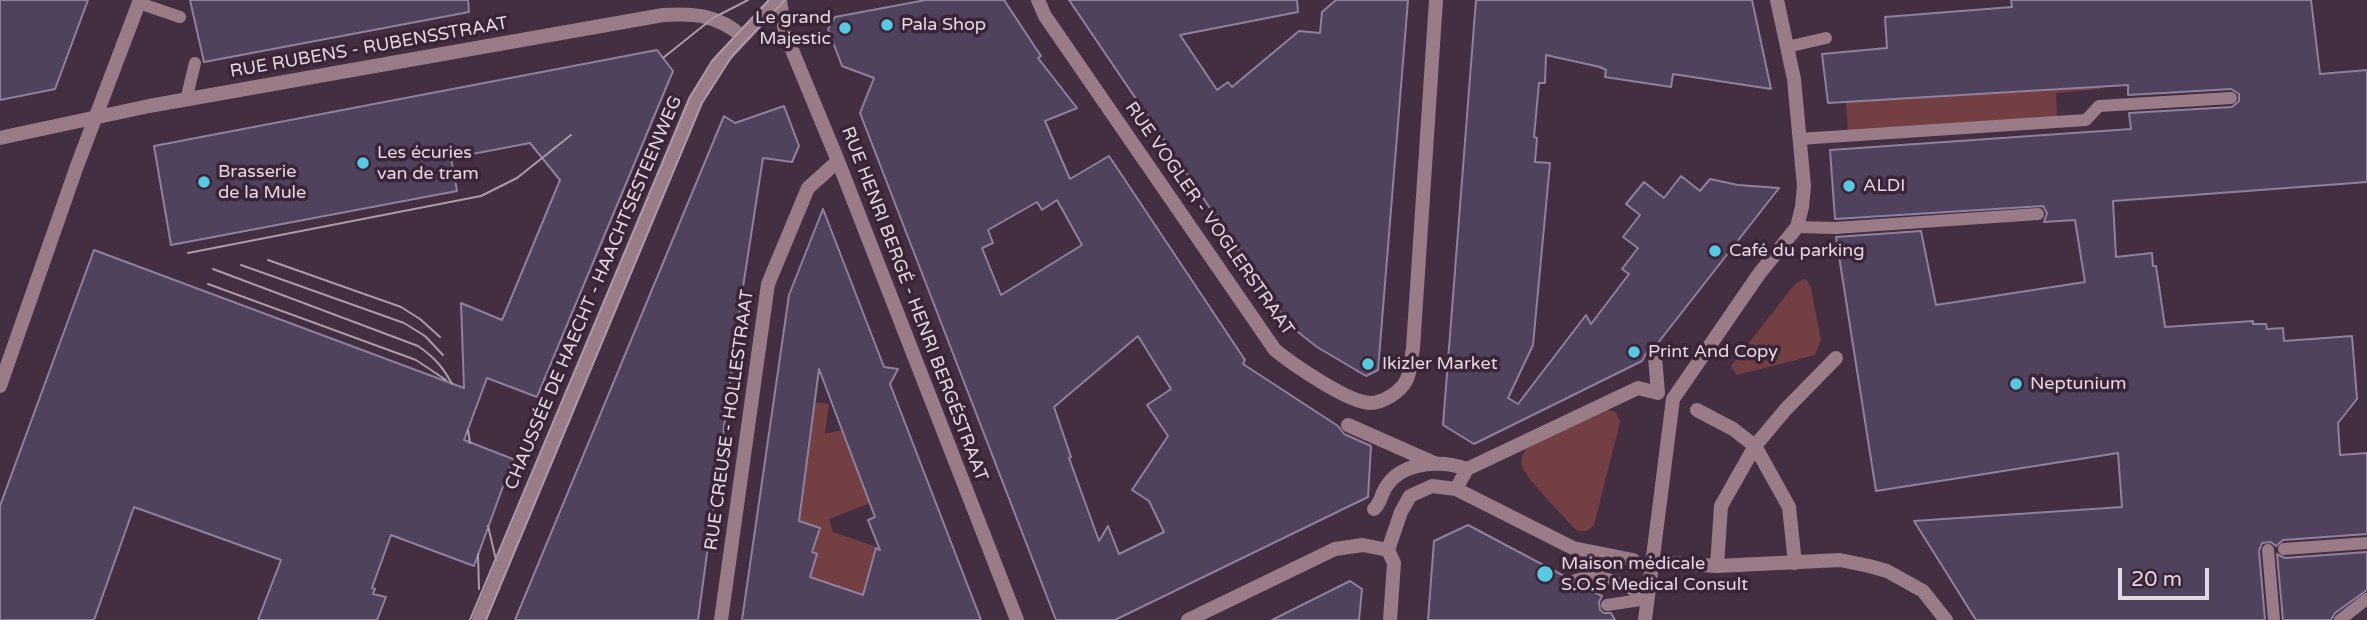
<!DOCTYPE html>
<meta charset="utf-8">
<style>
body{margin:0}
#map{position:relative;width:2367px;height:620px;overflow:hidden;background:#442e42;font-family:"Varela Round",sans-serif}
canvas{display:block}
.scale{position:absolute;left:2118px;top:568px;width:91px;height:32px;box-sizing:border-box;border:4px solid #e4d6e2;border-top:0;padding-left:9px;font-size:21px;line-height:24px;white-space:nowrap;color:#e4d6e2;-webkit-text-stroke:5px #3a2437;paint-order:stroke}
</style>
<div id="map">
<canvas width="2367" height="620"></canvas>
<div class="scale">20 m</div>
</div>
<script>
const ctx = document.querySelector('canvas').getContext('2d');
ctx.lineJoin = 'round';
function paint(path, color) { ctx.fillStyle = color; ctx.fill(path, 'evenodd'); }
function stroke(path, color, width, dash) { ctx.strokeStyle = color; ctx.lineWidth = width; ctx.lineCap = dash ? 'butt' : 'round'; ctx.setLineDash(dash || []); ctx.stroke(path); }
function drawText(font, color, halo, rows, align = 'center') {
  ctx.font = font + ' "Varela Round",sans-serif'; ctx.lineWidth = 7; ctx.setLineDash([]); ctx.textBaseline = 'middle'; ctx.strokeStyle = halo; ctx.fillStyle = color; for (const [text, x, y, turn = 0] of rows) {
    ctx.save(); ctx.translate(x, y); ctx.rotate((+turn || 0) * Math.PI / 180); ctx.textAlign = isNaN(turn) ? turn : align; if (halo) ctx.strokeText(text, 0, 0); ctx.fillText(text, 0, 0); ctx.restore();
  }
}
paint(new Path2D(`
 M2100,86V89L2056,93L2057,117L1848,131L1846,102Z
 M1803,279L1807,280L1811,288L1821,340L1815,355L1737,375L1731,366L1794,285Z
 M815,402L829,404L825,434L842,430L870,503L829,519L833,532L877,547L874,556L897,606L794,572L814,563L817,554L812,552L819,529L799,521Z
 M1608,410L1616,412L1620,422L1594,525C1588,532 1583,533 1575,529C1564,517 1528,480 1523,468C1518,457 1525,449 1533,444Z`), '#743f42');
const building = new Path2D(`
 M0,0H88L55,89L0,100Z
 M190,0H468L469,12L204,62Z
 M926,0H1004L1041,56L1038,58L1077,108L1045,121L1070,179L1109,156L1245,360L1243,364L1338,426L1344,434L1371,446L1368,497L1115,620H1056L867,131L860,113L874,78L842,66L828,29L835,17ZM1057,200L1082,245L1001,295L982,248L993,243L988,230L1037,202L1042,210ZM1138,336L1171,389L1147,405L1168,436L1132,490L1149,501L1164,532L1119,554L1108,526L1099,541L1069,458L1071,457L1054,407Z
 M1069,0H1297L1298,12L1180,35L1217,90L1228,82L1232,87L1299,31L1320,33L1322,12L1336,0H1408L1378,370L1366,376L1317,347L1289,325Z
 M1476,0H1752L1771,89L1673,74L1671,87L1605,77L1606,70L1600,67L1546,55L1545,83H1539L1534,137L1537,138L1535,162L1550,163L1533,345L1508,398L1518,404L1586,315L1591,324L1629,274L1622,269L1638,248L1623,237L1640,215L1626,204L1644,182L1664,198L1681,176L1700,191L1710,179L1738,185L1779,188L1654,348L1647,352L1642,361L1474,444L1443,425Z
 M2011,0H2311L2320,74L2367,70V182L2113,201L2116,257L2152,253L2153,266H2156L2165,327L2253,321V324H2266L2267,329L2283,328L2284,341L2352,336L2357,399L2338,423L2340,455L2367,453V534L2283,540L2276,546L2271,542L2262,543L2259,551L2265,620H1976L1914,521L2122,507L2118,453L1876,491L1836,237L1921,231L1936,305L2085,282L2075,220L2044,222L2047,213L2043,206L1835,219L1830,150L2131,129L2129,113L2232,107L2239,101V94L2231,89L2128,95V85L1828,103L1822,54L1887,48L1885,17L2012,7Z
 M657,50L673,71L537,397L487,378L464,440L513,459L474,566L391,535L372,588L375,589L373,594L386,597L377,620H258L281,560L134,507L94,620H0V506L94,250L464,388L461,303L502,320L560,180L530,143L451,158L457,191L171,245L154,146Z
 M784,106L799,146L792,162L763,158L743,287L698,620H515L724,116L735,123Z
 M823,209L884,367L898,369L890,384L981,620H742L789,295ZM819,369L875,517L868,520L880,550L876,548L863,595L810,577L817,554L812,552L820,528L799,521Z
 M1468,525L1566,577L1565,583L1568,588L1575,589L1584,587L1602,596L1599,602L1600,610L1604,613H1611L1615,620H1428L1434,541Z
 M2367,552V590L2335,613L2331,620H2283L2277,554L2285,558Z
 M1350,581L1362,589L1359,620H1272Z`);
paint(building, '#50425d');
stroke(building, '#8f819e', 2);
stroke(new Path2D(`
 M139,3L180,17
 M1787,47L1826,38
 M186,100L195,63
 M1799,139L2086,120L2099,106L2231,98
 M1797,227L1835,228L2038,214
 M2284,549L2367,543
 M2268,550L2274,620
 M1573,581L1595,574L1626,586L1647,599L1607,605
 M2340,620L2367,599`), '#997c87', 12);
stroke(new Path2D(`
 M1697,410L1733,429L1755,446L1789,507L1795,563
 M1348,425L1434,463
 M1456,489L1467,469L1638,388L1658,393L1655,357
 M1374,509C1382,502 1381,492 1388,484C1405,461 1443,460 1467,469
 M1388,550L1401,512L1410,496L1432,486L1456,489L1573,548L1633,560
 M1667,563L1717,566L1840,560L1869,566L1887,571L1923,591L1946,620
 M1717,566L1721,506L1755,446L1786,409L1836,358`), '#997c87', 14);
stroke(new Path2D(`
 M780,0L785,33L838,161L1017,620
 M1038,0L1045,16L1275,350C1294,365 1347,402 1370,403C1383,403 1400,392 1406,381C1411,372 1411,358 1413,348L1436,0
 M0,138L149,106L663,15C695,13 717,15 742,36
 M0,386L77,166L140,0
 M721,620L768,284L808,188L838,161
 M1188,620L1335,549L1363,545L1388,550L1394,563L1390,620
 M1645,620L1673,399L1759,274L1797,227L1802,207L1804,186L1794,79L1777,0`), '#997c87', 14);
stroke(new Path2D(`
 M479,620L695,100L721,60L777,0`), '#997c87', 14);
stroke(new Path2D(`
 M663,58L713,18L748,0
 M188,253L481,196L517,178L571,135
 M268,260L401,307L420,319L440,337
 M241,265L404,323L425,336L443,355
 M213,269L418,346C434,357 443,367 452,384
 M208,284L416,360L446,380
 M468,430L470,443
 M488,526L496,560
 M478,554L479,589
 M470,620L690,97L712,61L769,0
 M486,620L702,103L732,56L785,0`), '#ab9ba9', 2);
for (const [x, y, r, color] of [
 [887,25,7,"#58c9e3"],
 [845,28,7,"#58c9e3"],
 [363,163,7,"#58c9e3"],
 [204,182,7,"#58c9e3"],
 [1849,186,7,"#58c9e3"],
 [1715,251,7,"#58c9e3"],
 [1634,352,7,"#58c9e3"],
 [1368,364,7,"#58c9e3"],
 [2016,384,7,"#58c9e3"],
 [1545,574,9,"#58c9e3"]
]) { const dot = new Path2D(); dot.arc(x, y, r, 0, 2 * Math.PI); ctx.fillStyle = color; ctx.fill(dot); stroke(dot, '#3a2437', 2.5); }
drawText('18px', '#e4d6e2', '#3a2437', [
 ["Le grand",831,18,"right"],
 ["Majestic",831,39,"right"],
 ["Pala Shop",901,25],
 ["Les écuries",377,153],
 ["van de tram",377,174],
 ["Brasserie",218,172],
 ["de la Mule",218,193],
 ["ALDI",1863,186],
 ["Café du parking",1729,251],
 ["Print And Copy",1648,352],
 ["Ikizler Market",1382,364],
 ["Neptunium",2030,384],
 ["Maison médicale",1561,564],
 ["S.O.S Medical Consult",1561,585]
], 'left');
drawText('18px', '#e4d6e2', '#3a2437', [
 ["RUE RUBENS - RUBENSSTRAAT",369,48,-10],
 ["RUE VOGLER - VOGLERSTRAAT",1209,219,55],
 ["CHAUSSÉE DE HAECHT - HAACHTSESTEENWEG",594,293,-67],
 ["RUE HENRI BERGÉ - HENRI BERGÉSTRAAT",914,304,69],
 ["RUE CREUSE - HOLLESTRAAT",730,420,-82]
]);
</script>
